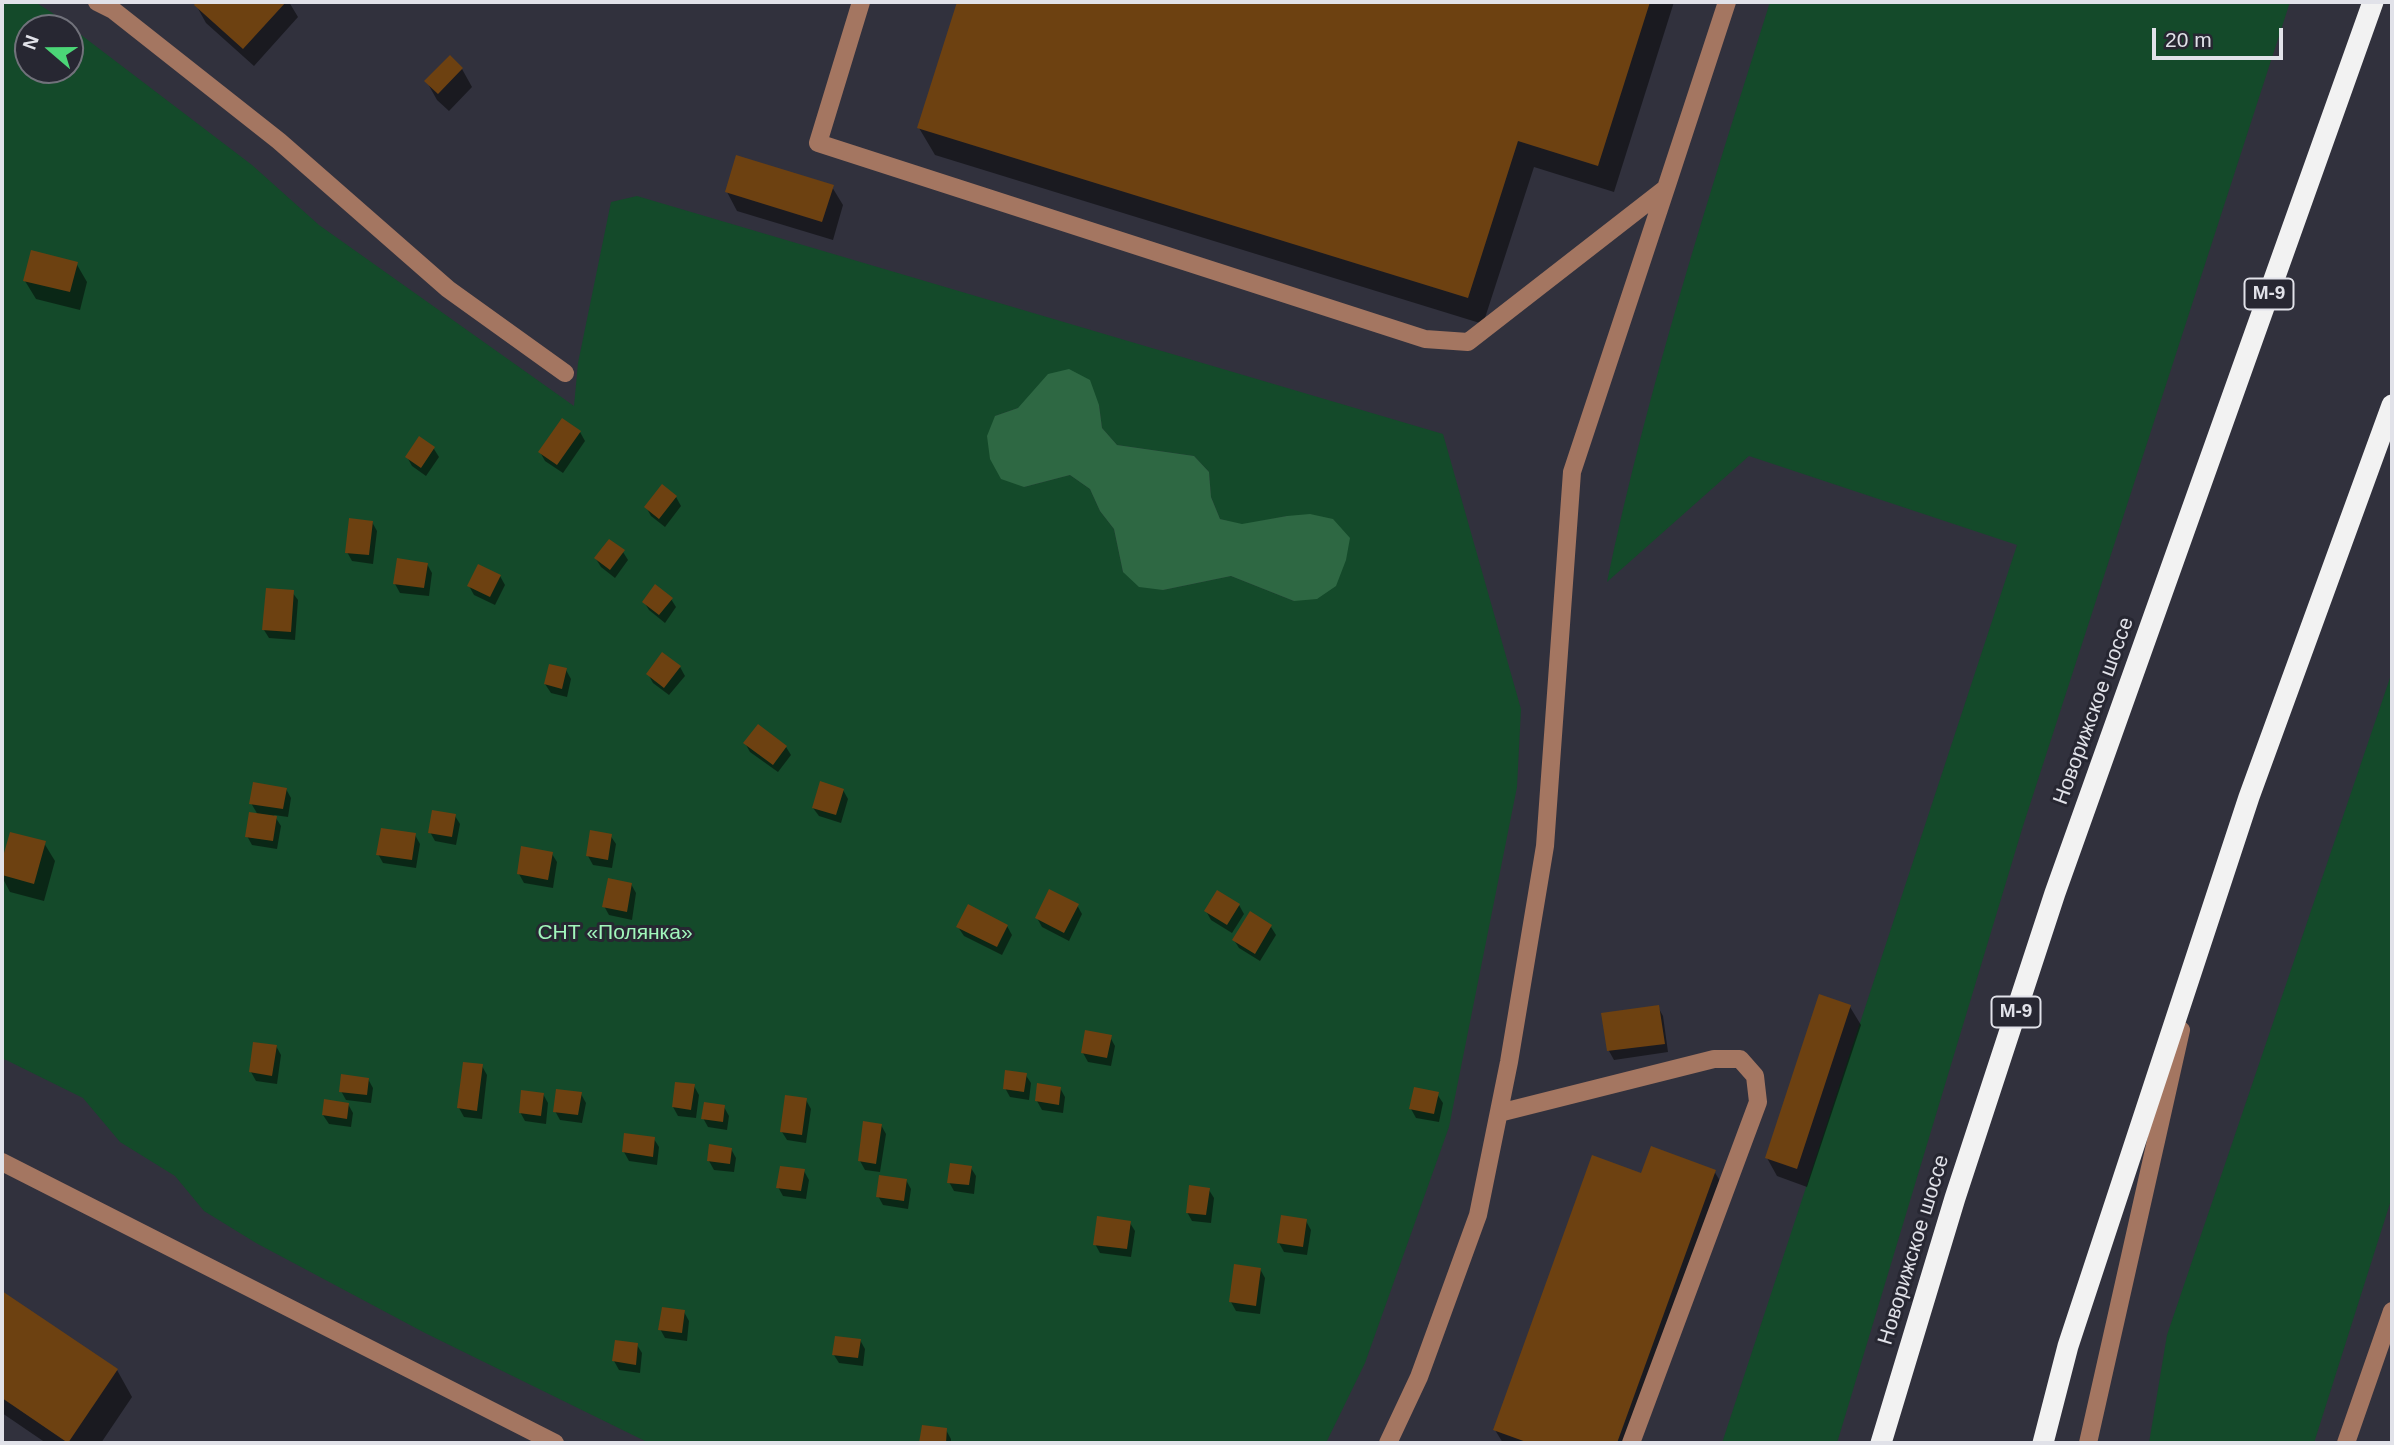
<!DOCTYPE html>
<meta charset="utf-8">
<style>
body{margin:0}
#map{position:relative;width:2394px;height:1445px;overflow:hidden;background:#31313d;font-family:Arial,sans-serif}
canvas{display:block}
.frame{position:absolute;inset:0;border:4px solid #e1e2e9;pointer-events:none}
.north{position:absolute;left:14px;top:14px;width:70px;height:70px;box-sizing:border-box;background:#272732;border:2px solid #71727b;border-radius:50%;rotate:290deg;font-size:19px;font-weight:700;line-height:28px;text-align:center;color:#e1e2e9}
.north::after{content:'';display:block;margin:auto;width:24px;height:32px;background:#4bd677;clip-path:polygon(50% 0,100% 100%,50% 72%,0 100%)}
.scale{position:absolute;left:2152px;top:28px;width:131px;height:32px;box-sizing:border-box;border:4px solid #e1e2e9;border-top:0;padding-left:9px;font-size:21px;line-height:24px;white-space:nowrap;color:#e1e2e9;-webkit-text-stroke:5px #272732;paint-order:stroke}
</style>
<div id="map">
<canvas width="2394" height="1445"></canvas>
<div class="frame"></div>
<div class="north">N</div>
<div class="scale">20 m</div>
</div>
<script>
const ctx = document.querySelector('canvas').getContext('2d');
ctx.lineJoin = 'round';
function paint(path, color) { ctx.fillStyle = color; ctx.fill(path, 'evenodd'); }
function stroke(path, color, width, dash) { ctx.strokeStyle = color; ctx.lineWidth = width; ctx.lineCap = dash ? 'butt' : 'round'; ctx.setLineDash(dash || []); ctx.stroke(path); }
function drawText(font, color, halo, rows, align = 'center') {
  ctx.font = font + ' Arial,sans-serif'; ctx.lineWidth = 6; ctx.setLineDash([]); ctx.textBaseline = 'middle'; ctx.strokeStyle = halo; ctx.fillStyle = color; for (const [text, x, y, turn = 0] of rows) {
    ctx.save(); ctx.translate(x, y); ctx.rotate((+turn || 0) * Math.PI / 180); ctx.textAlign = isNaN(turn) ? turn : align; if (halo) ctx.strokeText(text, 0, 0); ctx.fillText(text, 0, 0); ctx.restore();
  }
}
paint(new Path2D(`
 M2,2H35L51,12L252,165L319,225L574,406L578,363L611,202L637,196L1443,434L1521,709L1517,787L1449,1127L1365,1363L1326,1443H649L425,1333L256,1243L204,1211L175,1176L120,1142L83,1098L2,1058ZM28,28H70V70H28ZM1099,405L1102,428L1117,445L1194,456L1209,472L1211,497L1220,519L1242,525L1287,516L1294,601L1231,576L1163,590L1123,572L1114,529L1100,511L1090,489L1070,475L1024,487L995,416L1018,408Z
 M1770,2H2290L2023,826L1837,1443H1722L2017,545L1749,456L1607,582C1648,385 1710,193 1770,2Z
 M2392,672V1197L2314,1443H2149L2167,1335Z`), '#144a2a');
paint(new Path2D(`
 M1069,369L1090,380L1099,405L1102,428L1117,445L1194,456L1209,472L1211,497L1220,519L1242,524L1287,516L1310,514L1333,519L1350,538L1346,560L1336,586L1317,599L1294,601L1231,576L1163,590L1139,587L1123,572L1114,529L1100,511L1090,489L1070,475L1024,487L1001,479L990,459L987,436L995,416L1018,408L1048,374Z`), '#2e6843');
paint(new Path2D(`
 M199,2H289L298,17L254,66L206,23L196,5Z
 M959,2H1674L1614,192L1534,167L1483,324L935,155L919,128Z
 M450,57L462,69L472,87L449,111L437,100L427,82Z
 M832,187L843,205L833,240L737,211L727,192Z
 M76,263L87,282L80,310L36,299L25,281Z
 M563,421L580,432L585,441L563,473L545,461L540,452Z
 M420,439L434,449L439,457L426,476L412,466L407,457Z
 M676,497L681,506L665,527L651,516L646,507Z
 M372,522L377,531L373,564L352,561L347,552Z
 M623,552L628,560L615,578L601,567L596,559Z
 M427,564L432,573L429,596L400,593L395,584Z
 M500,576L505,585L495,605L474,595L469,586Z
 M292,592L298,600L295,640L269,638L264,630Z
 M671,599L676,607L665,623L649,610L644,602Z
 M680,667L685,676L669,695L653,683L648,674Z
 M566,670L571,679L567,697L551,693L545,684Z
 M745,743L786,747L791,755L778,772L750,752Z
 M286,789L291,798L288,817L274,815L281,826L277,849L252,845L247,836L258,815L251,803Z
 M843,790L848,799L841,823L819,816L813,808Z
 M455,816L460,824L456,845L435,841L430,832Z
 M11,834L44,843L55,861L44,901L10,892L2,877V867Z
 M415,835L420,844L416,868L383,863L378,854Z
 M610,835L616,844L612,868L593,865L588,856Z
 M552,854L557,862L553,888L524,883L519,874Z
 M631,884L636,893L632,920L609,915L604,906Z
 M1077,905L1082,914L1069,941L1042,927L1037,918Z
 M1239,905L1244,914L1232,933L1211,920L1206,911Z
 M1007,926L1012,935L1002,955L964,936L958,927Z
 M1271,927L1276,935L1260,961L1239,948L1234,940Z
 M1658,1007L1663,1016L1668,1052L1614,1060L1609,1051L1603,1015Z
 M1850,1007L1861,1025L1807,1187L1777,1176L1767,1158Z
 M1110,1037L1115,1046L1111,1066L1088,1062L1083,1053Z
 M276,1046L281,1055L277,1084L256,1081L251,1072Z
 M482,1066L487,1075L482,1119L464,1117L459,1108Z
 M1025,1074L1031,1083L1029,1100L1010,1097L1005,1088Z
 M368,1079L373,1088L371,1103L346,1100L341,1091Z
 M694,1086L699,1095L696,1118L678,1116L673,1107Z
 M1060,1088L1065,1097L1063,1113L1042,1110L1037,1101Z
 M543,1094L548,1103L546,1124L525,1121L520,1112Z
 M581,1094L586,1103L582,1123L560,1120L555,1111Z
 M1437,1094L1443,1103L1439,1122L1416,1118L1411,1109Z
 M806,1100L811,1109L806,1143L787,1140L782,1132Z
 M348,1104L353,1113L351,1127L329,1124L323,1115Z
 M724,1107L729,1116L727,1130L708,1127L703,1118Z
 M881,1125L886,1134L880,1172L865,1170L860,1161Z
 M654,1139L659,1147L657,1165L629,1161L624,1152Z
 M731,1149L736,1158L734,1172L714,1170L709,1161Z
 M971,1168L976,1176L974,1194L954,1191L949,1182Z
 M804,1171L809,1180L806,1199L783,1196L778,1187Z
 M1714,1171L1725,1189L1633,1443H1503L1495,1430L1642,1175Z
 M906,1180L911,1189L908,1209L883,1205L878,1196Z
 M1209,1190L1214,1198L1211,1223L1192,1221L1187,1212Z
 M1306,1221L1311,1230L1307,1255L1284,1252L1279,1243Z
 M1130,1223L1135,1231L1131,1257L1100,1253L1095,1244Z
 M1260,1269L1265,1278L1260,1314L1236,1311L1231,1302Z
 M3,1294L117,1370L132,1397L101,1443H46L2,1413Z
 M684,1312L689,1321L687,1341L665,1338L660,1329Z
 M860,1340L865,1349L863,1366L839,1363L834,1355Z
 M637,1345L642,1353L640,1373L619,1370L614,1361Z
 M923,1427L946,1430L951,1439V1443H921Z`), '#0007');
paint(new Path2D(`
 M196,2H286L243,49L194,5Z
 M957,2H1650L1598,166L1518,141L1468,298L917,128Z
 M450,55L463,68L438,94L424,81Z
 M736,155L834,185L822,222L725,192Z
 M31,250L78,262L70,292L23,281Z
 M562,418L581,431L557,465L538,452Z
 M419,436L435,447L421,468L405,457Z
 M662,484L677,496L659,519L644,507Z
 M349,518L373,521L369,555L345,553Z
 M609,539L625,550L610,570L594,558Z
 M397,558L428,563L424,588L393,584Z
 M478,564L501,575L490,597L467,586Z
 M655,584L673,598L659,615L642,602Z
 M266,588L294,590L291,632L262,630Z
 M662,652L681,666L664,688L646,674Z
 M549,664L567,668L562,689L544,684Z
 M758,724L787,746L773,765L743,743Z
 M820,781L844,789L836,815L812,808Z
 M253,782L287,788L283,809L249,804Z
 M432,810L456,814L452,837L428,833Z
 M249,812L277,816L273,841L245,837Z
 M381,828L416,833L412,860L376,855Z
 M590,830L612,834L608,860L586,856Z
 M10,832L46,841L34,884L2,875V860Z
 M521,846L553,852L548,880L517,874Z
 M608,878L632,883L627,912L602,907Z
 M1049,889L1079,904L1064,933L1035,918Z
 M1217,890L1240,904L1227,925L1204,911Z
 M968,904L1008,925L997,947L956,927Z
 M1250,911L1272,925L1255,954L1232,940Z
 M1819,994L1851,1005L1797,1169L1765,1158Z
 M1659,1005L1665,1044L1607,1051L1601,1013Z
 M1085,1030L1112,1035L1107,1058L1081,1053Z
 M253,1042L277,1045L272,1076L249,1072Z
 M463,1062L483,1064L477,1111L457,1108Z
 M1005,1070L1027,1073L1024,1092L1003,1089Z
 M341,1074L369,1078L367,1095L339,1092Z
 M675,1082L695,1084L691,1110L672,1107Z
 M1037,1083L1061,1087L1059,1105L1035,1101Z
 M1414,1087L1439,1092L1434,1114L1409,1109Z
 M556,1089L582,1092L578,1115L553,1112Z
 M521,1090L544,1093L541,1116L519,1113Z
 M785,1095L807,1098L802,1135L780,1132Z
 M324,1099L349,1103L347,1119L322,1115Z
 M704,1102L725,1105L723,1122L701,1119Z
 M863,1121L882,1124L876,1164L858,1161Z
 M624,1133L655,1137L653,1157L622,1152Z
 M709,1144L732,1148L730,1164L707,1161Z
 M1651,1146L1716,1170L1617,1443H1529L1493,1430L1592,1155L1641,1173Z
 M950,1163L972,1166L969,1185L947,1183Z
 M780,1166L805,1169L801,1191L776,1188Z
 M879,1175L907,1179L904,1201L876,1197Z
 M1189,1185L1210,1188L1206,1215L1186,1213Z
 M1281,1215L1307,1219L1303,1247L1277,1243Z
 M1097,1216L1131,1221L1127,1249L1093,1245Z
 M1234,1264L1261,1268L1256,1306L1229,1302Z
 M2,1291L118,1369L68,1443L2,1398Z
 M662,1307L685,1310L682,1333L658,1330Z
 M835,1336L861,1339L858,1358L832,1355Z
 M615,1340L638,1343L636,1365L612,1361Z
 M922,1425L947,1428L946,1443H919Z`), '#6d4111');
stroke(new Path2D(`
 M97,2L113,10L279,141L448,289L565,373
 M861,2L818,143L1425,339L1468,342L1666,188L1727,2
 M1499,1113L1714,1059H1740L1755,1076L1758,1102L1631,1443
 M2,1162L555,1443
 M1388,1443L1419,1377L1478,1215L1509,1062L1545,846L1572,472L1666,188
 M2088,1443L2181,1030
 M2346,1443L2392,1311`), '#a47661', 18);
stroke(new Path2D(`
 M1881,1443L1955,1198L2055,893L2373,2
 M2043,1443L2068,1346L2249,797L2392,405`), '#f2f2f2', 21);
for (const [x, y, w] of [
 [2269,294,49],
 [2016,1012,49]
]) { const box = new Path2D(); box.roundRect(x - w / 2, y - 15.5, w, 31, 5); ctx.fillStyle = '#272732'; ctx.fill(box); stroke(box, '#e1e2e9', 2); }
drawText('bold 19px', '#e1e2e9', null, [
 ["М-9",2269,294],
 ["М-9",2016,1012]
]);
drawText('21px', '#e1e2e9', '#272732', [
 ["Новорижское шоссе",2094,711,-70],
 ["Новорижское шоссе",1914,1250,-73]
]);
drawText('21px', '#a0f6bb', '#272732', [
 ["СНТ «Полянка»",615,933]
]);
</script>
